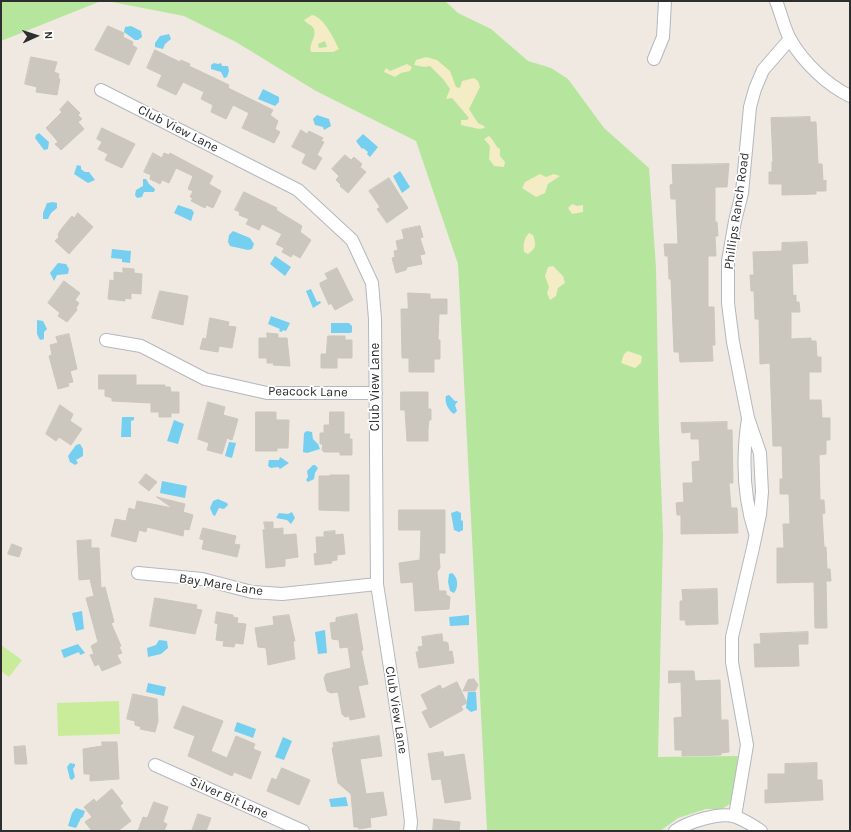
<!DOCTYPE html>
<style>
body{margin:0}
#map{position:relative;width:851px;height:832px;overflow:hidden;background:#efe9e1;font-family:Karla,sans-serif}
canvas{display:block}
.frame{position:absolute;inset:0;border:2px solid #2e2e2e;pointer-events:none}
.north{position:absolute;left:16px;top:16px;width:40px;height:40px;-webkit-text-stroke:3px #fff;paint-order:stroke;rotate:87deg;font-size:11px;font-weight:700;line-height:16px;text-align:center;color:#2e2e2e}
.north::after{content:'';display:block;margin:auto;width:14px;height:18px;background:#2e2e2e;clip-path:polygon(50% 0,100% 100%,50% 72%,0 100%)}
</style>
<div id="map">
<canvas width="851" height="832"></canvas>
<div class="frame"></div>
<div class="north">N</div>
</div>
<script>
const ctx = document.querySelector('canvas').getContext('2d');
ctx.lineJoin = 'round';
function paint(path, color) { ctx.fillStyle = color; ctx.fill(path, 'evenodd'); }
function stroke(path, color, width, dash) { ctx.strokeStyle = color; ctx.lineWidth = width; ctx.lineCap = dash ? 'butt' : 'round'; ctx.setLineDash(dash || []); ctx.stroke(path); }
function drawText(font, color, halo, rows, align = 'center') {
  ctx.font = font + ' Karla,sans-serif'; ctx.lineWidth = 3.5; ctx.setLineDash([]); ctx.textBaseline = 'middle'; ctx.strokeStyle = halo; ctx.fillStyle = color; for (const [text, x, y, turn = 0] of rows) {
    ctx.save(); ctx.translate(x, y); ctx.rotate((+turn || 0) * Math.PI / 180); ctx.textAlign = isNaN(turn) ? turn : align; if (halo) ctx.strokeText(text, 0, 0); ctx.fillText(text, 0, 0); ctx.restore();
  }
}
paint(new Path2D(`
 M1,1H101L1,41Z
 M107,1H445L458,13L491,29L528,61L551,68L568,79L604,128L649,168L656,268L659,432L663,536L658,757L738,756L732,800L730,804L722,809H706L678,818L660,831H487L458,264L416,141L316,91L236,42L184,16Z`), '#b6e59e');
paint(new Path2D(`
 M312,15C324,17 334,39 339,49L333,52H311C308,43 317,38 314,29C311,24 307,24 304,20ZM325,41L327,47L319,48L318,44Z
 M426,57L437,60L450,71L456,87L460,88L462,81L474,78L478,81L480,87L469,109L478,123L484,126L485,128L479,129L461,125V120H467L469,118L452,98L446,99L450,89L443,79L430,66L424,67L414,65L416,60Z
 M407,64L412,67L410,71L401,73L395,77L384,72L386,68L390,71Z
 M489,136C494,140 496,148 500,149V156L505,162L504,167L494,166L489,159L490,146L484,139Z
 M540,174L546,177L554,174L560,176L548,184L545,193L536,197L522,188L525,182Z
 M572,204L577,206L583,205V212L572,214L568,208Z
 M529,233L533,235C536,244 537,248 528,254L524,252C523,245 524,238 529,233Z
 M553,266L563,276L565,283L558,288L556,296L550,300L547,293L549,287L545,276L548,267Z
 M628,351L642,356L641,363L635,368L621,363L624,354Z`), '#f3ecc5');
paint(new Path2D(`
 M1,645L22,660L9,677L1,671Z
 M119,701L120,734L58,736L57,703Z`), '#c9ec9a');
paint(new Path2D(`
 M131,26L141,31L142,37L138,40H135L124,32L125,27Z
 M169,34L171,39L165,44L163,49L155,47V43L160,36Z
 M214,63L218,64L221,63L222,66H228L229,71L227,77L224,78L221,72L211,69V65Z
 M263,89L279,97V102L275,106L258,99Z
 M317,115L329,119L331,126L324,130L323,127L315,125L313,119Z
 M39,133L49,142L48,149L44,150L35,138L36,135Z
 M363,134L378,147L370,157L367,154L368,152L363,148L362,149L356,141Z
 M77,165L81,166V169L85,172H89L95,180L88,183L74,174Z
 M400,171L410,187L402,193L393,176Z
 M143,179H146L149,184L155,189L154,192H144L142,197L137,198L135,195L136,190L143,186Z
 M53,202L57,203V208L51,213L48,219H43V213L47,203Z
 M178,205L193,210L192,211L194,212L191,221L174,213Z
 M233,231L250,238L254,244L252,249L248,250L230,246L228,242L229,235Z
 M112,249L131,251L130,263L122,262V259L111,258Z
 M275,256L291,267L285,276L270,264Z
 M58,263L66,264L69,269L68,274L57,275L54,281L50,273Z
 M311,289L317,302L320,301L321,303L313,308L306,291Z
 M271,316L290,323L286,331L283,330L282,332L279,331L280,329L268,324Z
 M37,320L43,321L47,329L44,332V339L40,340L37,334Z
 M331,323H349L352,326V332L350,333H331Z
 M449,395L455,401H458L455,405L457,411L454,414C449,411 444,403 446,396Z
 M122,417H134V420L131,421V437H121Z
 M174,420L184,424L178,444L167,441Z
 M307,431L312,432L313,439L318,444L320,449L307,453L303,452L304,433Z
 M229,442L236,443L232,458L225,456Z
 M80,444L83,449V456L76,460L78,463L75,465L70,462L68,456L76,445Z
 M280,457L289,463L280,469L278,467L271,468L268,466L269,460H279Z
 M313,465H315L318,468L315,473L314,479L308,482L306,480L308,477L307,471Z
 M162,481L187,486L185,498L160,493Z
 M218,499L227,503L228,505L224,509L219,508L215,516L213,515L210,508L213,501Z
 M457,511L461,513V520L463,521V530L459,532L454,530L451,513Z
 M292,512L295,518L291,524L287,520L276,518L279,513L288,514Z
 M452,573C458,577 459,587 454,593L450,591L448,582L449,574Z
 M82,611L84,629L76,631L72,613Z
 M469,615V625L450,626L449,617Z
 M325,630L327,653L318,654L315,632Z
 M159,640L167,641L168,648L161,654L148,657L147,648L156,645Z
 M78,644L85,653L80,655L79,652L64,658L61,650Z
 M148,683L166,687L164,696L146,692Z
 M468,692H476L477,710L471,712L466,708Z
 M237,722L256,729L253,738L234,731Z
 M283,737L292,741L284,760L275,757Z
 M70,763L75,764V766L73,769L75,777L72,780L70,779L67,767Z
 M346,797L348,806L331,807L329,799Z
 M76,808L85,811L83,817L81,818L76,828L68,826L72,813Z`), '#75cff0');
const building = new Path2D(`
 M108,26L124,33L123,37L133,42L132,45L137,48L129,65L95,50Z
 M155,50L180,62L181,60L190,64L189,66L229,85L228,88L273,110L270,115L278,121L275,129L280,132L274,143L242,128L249,113L233,105L226,119L211,112L213,105L201,99L204,92L183,82L176,95L157,86L162,75L147,68Z
 M31,57L57,62L54,72L59,74L58,78L60,79L57,95L36,92L37,87L25,84Z
 M68,101L80,113L78,115L82,119L78,122L84,129L61,150L55,144L58,142L54,137L46,128L62,112L60,110Z
 M810,117V122H816L818,164H822L823,181L826,180V191H816V194L782,195V184H769V172H772V162H773L771,118Z
 M102,128L135,144L122,168L105,160L108,154L98,149L102,142L97,139Z
 M301,130L307,134L309,131L323,138L321,141L324,142L317,155L322,158L315,170L302,163L306,154L292,147Z
 M153,153L162,158L164,153L169,155L170,153L213,176L209,184L221,191L213,208L206,205L205,208L191,201L193,198L190,197L193,191L188,189L193,176L176,168L169,183L162,180L160,184L150,179L151,175L144,172Z
 M345,155L351,160L354,157L362,164L360,167L366,172L348,193L340,186L341,185L336,180L339,176L332,169Z
 M729,164L727,187H715V222H717L718,236H715L716,256H708V307H714L715,345H712L713,361L680,362L679,352H674L671,279H669L668,256H665L664,244H678L676,199H671L670,185L673,184L672,165Z
 M389,178L408,208L387,223L377,209L380,207L369,191Z
 M244,192L277,208L276,210L302,226L300,232L311,240L300,258L293,254L291,257L282,252L284,248L276,244L282,234L262,224L259,230L246,224L249,219L239,215L240,212L235,210Z
 M78,213L93,227L69,254L55,241L59,237L58,234L62,228L72,216L74,218Z
 M420,226L423,237L420,238L425,254L420,255L422,264L407,267L406,270L396,273L392,258L395,257L394,251L398,250L396,241L404,239L402,230Z
 M807,242L808,263L792,264L793,296L796,295V302H799L800,312H791V339L811,338V341H816L817,357H821V372H809V400H821L822,418H830V440H826V454L819,455L820,500H824L825,513L822,514L824,547H826L827,569H830L831,581H826L827,628H815L814,582L777,583V548H784L783,524H790L789,494H780V479H783L782,446H773L770,363L760,364L759,319H755L754,291H751L750,275H754L753,252L782,251V243Z
 M123,268L134,269V273L142,274L141,294L131,293V299L125,298V301L108,299L110,280L114,281V272L123,273Z
 M337,268L353,300L335,310L331,303L329,305L320,285V283L328,279L325,274Z
 M64,281L80,293L75,300L79,303L76,308L77,310L67,322L58,316L60,313L48,303Z
 M160,291L188,296L183,325L152,318Z
 M408,293L430,294V299H447V314H439L438,340H440V359H434V372H409V358H402L401,309H408Z
 M210,318L229,322L228,326L236,327L232,348L219,346L218,352L200,349L203,338L206,339Z
 M267,333L278,334V338H287L290,366L273,365L274,363H267V358H259V338H267Z
 M69,334L77,369L70,371L73,382L68,383L69,386L58,389L49,356L52,355L50,345L58,343L56,337Z
 M328,336H345V340H352V358H337V368H321V354H326Z
 M99,375H136V385H165V387H170L171,392H179V413H171V417H159V412H151V403L112,401V398L105,396V389H99Z
 M401,392H428V409H431V420H429L428,429V441H407L405,410H401Z
 M208,402L225,407L223,415L238,419L232,440L227,438L222,454L207,450L209,443L198,439Z
 M60,405L73,414L70,421L82,429L71,445L59,437L56,441L46,434Z
 M256,412H276V420H289L288,448H277V451H256Z
 M330,412H344V434H350L349,439H352V455H340V452H324L322,450L323,444H320V433H324V425H329Z
 M727,422V430H732L733,483H729L731,508H737L738,533L681,534V515H677L676,503L684,502L683,483H693L692,462L700,461L699,439H691V432L682,433L681,423Z
 M146,474L157,482L149,491L139,483Z
 M330,475H349V511L319,510V476H330Z
 M157,497L185,504L183,512L193,515L189,530L184,529L183,536L147,527L146,532L139,530L136,542L111,536L115,519L126,521L129,508L135,510L137,501L172,508Z
 M399,510H445V553H439L440,568L437,572L439,591H446V595L450,597L449,609L415,611L413,582L401,583L399,563L420,560L421,530H399Z
 M264,522H273V529L283,528V535L296,534L298,557L285,559V566L266,568L263,530L265,529Z
 M203,528L236,536L234,544L240,545L237,557L202,549L204,540L200,539Z
 M335,531V535L343,534L345,554L337,555V560L331,561L332,563L315,565L314,554L317,553L316,537H324V532Z
 M91,540V548H99L101,588L105,587L114,622L111,623L121,646L119,647L122,653L117,655L121,663L102,671L99,664L95,666L90,655L94,654L91,646L98,642L86,598L94,596L90,579L79,580L77,541Z
 M12,544L22,548L19,557L8,554Z
 M717,589L718,624L686,625L685,620H680V601H683L682,590Z
 M155,598L197,605L196,609L202,610L195,634L150,626Z
 M217,612L233,615V617L238,618L237,623L246,624L243,644L235,643L234,647L223,646L224,641L216,640L218,624L215,623Z
 M357,614L363,650L361,651L368,684L358,686L365,717L350,720L349,716L345,717L342,714L338,692L331,693L327,691L324,678L326,674L351,668L348,647L340,648L339,640L332,639L330,623L336,622V618Z
 M289,615L295,641H293L295,659L268,665L266,648L258,647L255,628L274,625L273,617Z
 M808,632V644H798L799,666L755,667L754,644H761L760,634Z
 M442,634L443,642H446L448,643L449,652L452,651L454,663L419,668L416,652H419L418,647L423,646L422,637Z
 M669,671H694L695,681L720,680L721,720H728L729,752L721,753V755L682,756V750H675L674,718L682,717L681,682L669,683Z
 M474,679L478,685L475,691H463L468,680Z
 M457,682L467,703L461,706L463,710L430,728L422,712L428,709L421,695L440,685L442,689Z
 M133,694L157,699L158,721L155,732L140,729L141,727L135,725V721L127,719Z
 M183,706L223,721L211,751L227,758L236,736L255,744L253,749L261,752L251,779L234,772L232,776L188,756L195,736L174,728Z
 M379,736L382,756L360,759L366,794L383,792L387,815L370,818L371,827L359,829L358,827H354L351,794L338,783L332,748L334,747L333,743Z
 M102,742H117L119,779L90,781V774H84L83,749L102,746Z
 M25,746L27,764H15L14,747Z
 M443,752L444,757L464,754L471,799L445,803L441,779L432,780L428,754Z
 M817,763V780H822L823,800L765,803V790H768V774H785V764Z
 M282,768L310,780L299,805L267,791L272,778L276,780Z
 M112,789L123,803L120,806L131,821L118,831H92L85,822L92,817L84,807L94,799L96,802Z
 M154,802L168,807L163,822L167,824L164,831H138L143,817L147,818Z
 M198,814L211,818L206,831H192Z
 M434,819L460,822L459,831H433Z`);
paint(building, '#cbc7bf');
stroke(building, '#cbc5ba', 1);
const minor = new Path2D(`
 M776,1C781,13 784,28 790,39C803,62 827,85 850,96
 M654,59L663,37L665,1
 M101,90L298,190L352,240L372,283L375,319L377,584L401,739L411,822L410,831
 M106,340L141,346L205,379L267,393H376
 M748,419C742,458 743,496 755,533
 M138,573L202,579L252,592L282,594L377,584
 M155,765L303,831
 M735,816L747,745L732,662V637L753,548L760,514L762,492L760,453L748,418L733,342L728,303V261L735,221L742,193L750,107L755,89L763,70L790,39
 M675,831C688,822 721,811 736,817C744,820 754,826 761,831`);
stroke(minor, '#b4b7c1', 14);
stroke(minor, '#fff', 12);
drawText('13px', '#2e2e2e', '#fff', [
 ["Club View Lane",178,129,27],
 ["Phillips Ranch Road",737,211,-82],
 ["Club View Lane",375,387,-90],
 ["Peacock Lane",308,392,1],
 ["Bay Mare Lane",221,585,9],
 ["Club View Lane",396,710,81],
 ["Silver Bit Lane",229,798,24]
]);
</script>
